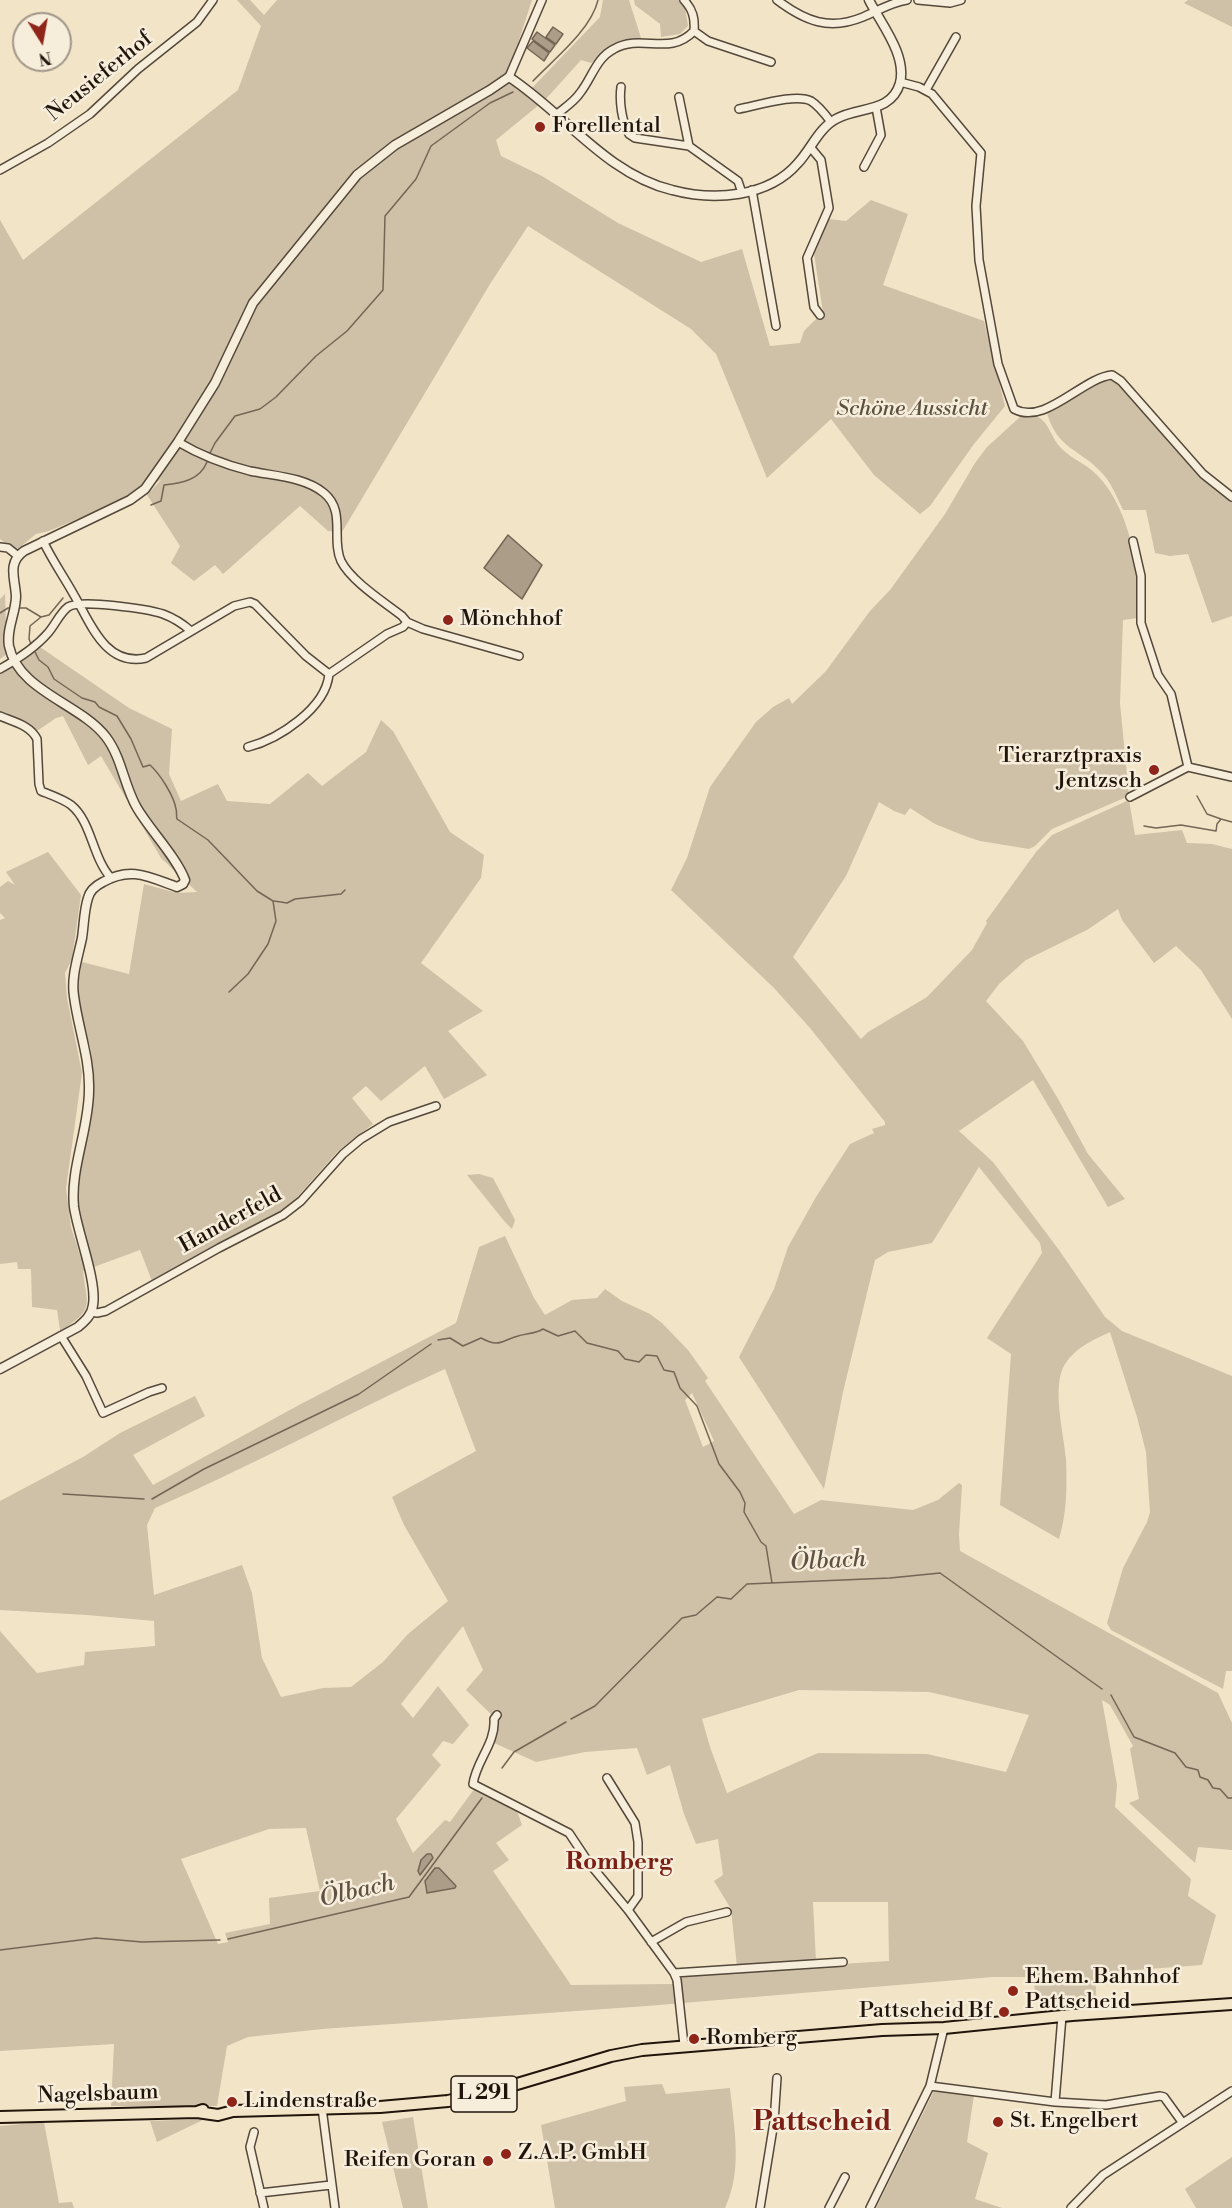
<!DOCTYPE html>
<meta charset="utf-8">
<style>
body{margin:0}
#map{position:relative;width:1232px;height:2208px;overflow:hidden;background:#f2e4c7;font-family:"Libre Bodoni",serif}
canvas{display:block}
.north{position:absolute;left:12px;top:12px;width:60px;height:60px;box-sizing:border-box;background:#f7eddb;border:2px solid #a19688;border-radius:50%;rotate:169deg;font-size:16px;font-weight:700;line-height:24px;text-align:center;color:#20140b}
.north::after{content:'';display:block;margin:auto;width:21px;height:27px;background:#8f2418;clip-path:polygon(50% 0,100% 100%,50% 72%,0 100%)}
</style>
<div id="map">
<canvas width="1232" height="2208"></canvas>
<div class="north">N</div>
</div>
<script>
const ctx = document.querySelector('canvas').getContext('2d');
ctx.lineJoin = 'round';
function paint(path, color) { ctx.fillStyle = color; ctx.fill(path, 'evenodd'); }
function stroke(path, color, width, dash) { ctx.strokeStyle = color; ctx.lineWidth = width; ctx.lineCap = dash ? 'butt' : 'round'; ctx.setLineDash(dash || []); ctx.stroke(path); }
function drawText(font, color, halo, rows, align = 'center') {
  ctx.font = font + ' "Libre Bodoni",serif'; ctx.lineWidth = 5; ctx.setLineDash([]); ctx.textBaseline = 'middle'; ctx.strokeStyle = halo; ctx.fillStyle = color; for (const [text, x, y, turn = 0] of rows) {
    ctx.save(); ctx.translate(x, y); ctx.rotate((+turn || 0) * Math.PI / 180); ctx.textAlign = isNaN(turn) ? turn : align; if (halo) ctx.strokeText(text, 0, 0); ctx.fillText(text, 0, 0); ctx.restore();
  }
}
paint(new Path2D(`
 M237,0H250L264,15L277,0H532L508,74L530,90L600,17L603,0H629L642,41L619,43L591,63L581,60L545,100L496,140L501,156L542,176L618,223L701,262L742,249L770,346L800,343L804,331L823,312L814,254L829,219L846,221L871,200L908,214L883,285L984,321L1005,406L974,444L930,506L920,514L874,475L831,419L767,478L716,354L691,329L528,226L490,284L342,532L328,531L300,506L223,574L215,565L194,581L171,563L180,546L147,495L162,479L137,494L49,531L36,534L15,551L0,539V220L23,260L238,90L261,26Z
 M634,0H679L685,7L688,26L680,34L661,37L660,24L635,5Z
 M1188,0H1232V27L1184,3Z
 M1111,378L1116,380L1152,418L1203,478L1232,500V616L1212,623L1188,554L1170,556L1155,553L1146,510H1123C1117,497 1111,482 1101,472C1080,449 1057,449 1047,413L1050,409L1101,380Z
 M1036,416C1049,421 1051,438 1061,448C1071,459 1087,464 1097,475C1131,510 1140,572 1138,618L1123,620L1120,703L1129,796L1052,829L1035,846L1029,849L980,841L965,836L935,824L910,808L905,815L894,811L879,802L846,876L793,957L861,1039L868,1032L927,997L972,950L987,923L986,921L1036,852L1052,835L1129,800L1135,835L1182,830L1187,843L1212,844L1232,849V1019L1201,970L1176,946L1154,963L1122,920L1118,909L1087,930L1026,960L999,984L986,1001L1023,1041L1057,1097L1088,1154L1125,1199L1108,1207L1033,1080L959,1131L993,1162L1059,1250L1105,1317L1122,1331L1232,1376V1671H1226L1223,1689L1111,1630L1107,1623L1123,1568L1147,1522L1150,1512L1146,1452L1137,1417L1110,1332C1093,1340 1076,1347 1065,1364C1051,1387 1064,1433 1066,1460C1067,1487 1067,1513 1059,1539L1000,1505L1011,1354L987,1338L1042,1253L1040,1243L979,1167L932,1243L888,1252L875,1260L843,1392L824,1489L739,1357L774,1289L788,1247L816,1197L850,1144L874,1133L872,1129L885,1125V1122L810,1028L774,988L671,890L687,858L710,787L756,722L773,707L789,698L792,704L826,671L870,611L890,590L945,514L975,463L987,447L1020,417Z
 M5,594L7,654L0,659V599Z
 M37,645L129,708L172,729L169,774L181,801L218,784L227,801L270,804L308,773L322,786L366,752L381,720L393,731L450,832L484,855L481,878L421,963L483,1011L448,1031L487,1075L444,1099L425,1066L381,1101L366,1086L352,1098L373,1124L338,1151L285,1211L152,1281L140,1250L83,1271C87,1306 95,1309 62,1330H60L57,1310L32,1307L31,1269H18L17,1262L0,1264V920L5,918L0,913V887L8,881L15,885L6,872L48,852L81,895L72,959L65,973L67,998L82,1073L66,1188L71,1227L81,1258L85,1235L76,1198L94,1089L91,1050L80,1010L78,984L82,962L129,974L144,884L177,893L197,892L161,858L101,756L88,765L63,716L56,718L34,733L24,721L0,712V672Z
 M479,1174L493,1178L515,1220L512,1229L505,1222L467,1175Z
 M505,1236L534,1298L545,1315L572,1300L597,1298L605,1289L622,1301L650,1314L662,1323L688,1350L708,1378L705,1381L794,1514L821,1500L913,1510L938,1500L959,1483L962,1485L959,1534L960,1551L1218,1693L1232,1723V1850L1198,1847L1195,1863L1129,1803L1139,1799L1130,1749L1133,1746L1110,1705L1102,1700L1117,1785L1115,1807L1191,1879L1188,1896L1216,1915L1202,1965L1095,1973L1097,2009L1069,2010L1067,1995L1035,1999L1034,1977H993L647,2006L322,2029L248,2037L227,2046L217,2106H111L114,2044L0,2051V1631L37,1673L84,1665L85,1652L155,1646L154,1621L87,1615L0,1610V1501L83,1457L120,1433L195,1396L205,1416L133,1455L153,1485L299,1405L456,1323L479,1247ZM445,1369L476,1451L392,1497L404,1525L448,1601L408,1634L383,1662L351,1687L323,1688L281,1697L262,1658L252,1593L242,1565L154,1595L147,1525L155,1508C254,1465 348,1413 445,1369ZM692,1393L714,1441L703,1447L685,1400ZM463,1626L483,1670L466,1690L495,1718L492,1742L536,1762L585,1752L637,1748L647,1775L670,1765L684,1814L696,1844L718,1839L723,1875L714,1881L731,1909L737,1967L816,1962L813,1902H888L889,1961L678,1974L673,1984L571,1985L493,1871L509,1860L496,1843L522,1825L517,1811L475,1788L450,1822L445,1820L413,1853L396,1819L441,1765L432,1755L443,1741L453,1744L469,1725L438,1686L413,1718L401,1704ZM799,1690L929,1692L1029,1715L1006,1772L927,1754L818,1753L727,1793L710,1747L702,1719ZM306,1828L320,1891L269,1898L270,1924L225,1933L228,1942L218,1944L181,1859L269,1829Z
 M662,2084L666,2094L730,2088C734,2128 743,2170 725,2208H555L541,2125L626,2101L624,2087Z
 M934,2091L974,2095L967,2142L988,2153L975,2199L1002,2208H876Z
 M413,2117L428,2208H403L382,2122Z
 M205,2119L157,2142L150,2121Z
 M44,2122L59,2203L72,2202L74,2208H0V2126Z
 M1232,2157V2208H1196L1185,2189Z`), '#cec1a7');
const water = new Path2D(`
 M553,27L563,34L556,44L546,37Z
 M537,32L555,45L550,52L532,39Z
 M533,41L549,53L544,61L527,48Z
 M508,535L542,565L522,599L484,568Z
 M427,1854H431L433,1858L420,1875L418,1871L421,1860Z
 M435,1868H439L456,1886L455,1888L427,1893L425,1881Z`);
paint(water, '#ab9d87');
stroke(water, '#736655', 1.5);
stroke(new Path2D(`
 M533,81C554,59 591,30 598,0
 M210,453L215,443L235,416L260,409L276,397L316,356L347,331L383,290L385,216L416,179L431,146L490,103L513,92
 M151,505L161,501L164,485C182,483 200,480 207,462
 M17,608H26L41,617L49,615L63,598
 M0,613L8,608H12
 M31,644L29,639L30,626L41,617
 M35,652L39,660L48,667L54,679L82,698L95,702L99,707L117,716L131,739L143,767L150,765C160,774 174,796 176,809C177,812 176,815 177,819L208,840L257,891L273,901L276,921L268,944L248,974L229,992
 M1197,796L1207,814L1221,819
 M1144,826L1156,828L1181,825L1216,831L1217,824L1221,819L1232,822
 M274,901L287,903L295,899L341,894L345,890
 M438,1340L450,1338L463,1346L481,1338C500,1348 500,1341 518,1336C527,1333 535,1334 543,1329L558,1336L575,1331L587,1343L618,1351L625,1359L639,1362L646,1355L657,1356L664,1370L674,1372L680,1388L697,1406L719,1464L740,1492L745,1503L744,1512L761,1542L766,1546L772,1583
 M63,1494L144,1499
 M152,1499L204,1469L359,1394L431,1344
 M1111,1695L1134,1737L1175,1753L1186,1767L1198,1770L1200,1777L1208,1780L1213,1788L1220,1789L1228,1798H1232
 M571,1719L595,1706L682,1618L696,1615L717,1597L731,1599L747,1584L890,1578L940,1573L1102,1689
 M502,1768L514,1752L566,1722
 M228,1939L409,1897L482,1798
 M0,1950L96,1938L142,1942L220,1940`), '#736655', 1.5);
const minor = new Path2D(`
 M777,0C805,21 829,31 863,17C877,11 892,2 907,0
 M918,0L950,3L961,0
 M694,31L708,41L771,62
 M509,77L542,0
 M900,82L919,87L932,94L981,153L976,206L979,260L998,364L1014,409C1045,426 1082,378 1112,375L1121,381L1203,474L1232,497
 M621,87C619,102 622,122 629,134L635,138L689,146L738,181L742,193
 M926,90L956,37
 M679,97L689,146
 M739,109C756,106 796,93 811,101C819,106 825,114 831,122
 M556,115C564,108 574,102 580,93C592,78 596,58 614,49C642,33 669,57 694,31C695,18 693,10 684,0
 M811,148L821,160L829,208L807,258L814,307L820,315
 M864,167L881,135L876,107
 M0,170L48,143L90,114L138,69L197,22L213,0
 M752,190L776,326
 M178,442C200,455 226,465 250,471C274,476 305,477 324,493C346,511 331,539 341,561C351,581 384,602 402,616L407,622
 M43,541C52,560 64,577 74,595C90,622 105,667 146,658L234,606L250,602L255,604L306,656L329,674
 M1133,541L1141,576V623L1158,675L1171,694L1188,767
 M0,547L8,548L18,556
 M0,669C18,659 35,648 48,633C55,625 60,613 68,607C80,599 148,609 163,614C174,618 183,624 191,631
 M0,716C14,722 30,725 37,739L39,784L41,791C51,795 63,799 71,805C92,822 92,857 111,878
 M248,747C279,739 326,708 329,674L387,634L403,627L407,622L423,629L519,656
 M1130,797L1188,767L1232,777
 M91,1312L97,1313L106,1311L219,1248L283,1215L301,1201L343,1154L361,1139L389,1122L436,1106
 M61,1336L86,1376L103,1413L149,1392L162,1388
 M497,1715L494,1719C496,1743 476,1761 473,1784L569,1833L589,1863L628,1910L674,1973L677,1980L684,2045
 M607,1778L635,1823L638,1842V1896L628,1910
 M651,1942L686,1922L727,1912
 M674,1973L843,1962
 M930,2086L1055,2102L1106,2105L1160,2096L1164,2097L1182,2122
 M1055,2102L1062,2016
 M322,2108L335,2208
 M254,2132L250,2147L264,2208
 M260,2193L331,2185
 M760,2208L774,2122L777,2078
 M829,2208L845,2177
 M870,2208L930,2086L944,2028
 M1071,2208L1103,2175L1232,2091`);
const tertiary = new Path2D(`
 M0,1369L78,1327C85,1321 92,1315 93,1305C97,1281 78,1234 74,1207C70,1168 89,1130 89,1090C90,1058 78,1028 74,996C71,977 78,957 82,938C84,925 84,910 88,898C90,890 97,885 103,882C131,866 149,877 177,887L183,884L185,880C177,858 150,830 137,808C124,786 122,758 106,737C81,704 18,691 9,646C6,629 16,613 16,596C15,578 7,563 24,551L130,500L145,489L178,442L215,383L253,303L357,175L395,145L490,90L509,77C563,112 606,174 672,190C713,201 768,198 798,163C811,149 819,128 836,119C858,106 891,114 900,83C907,55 881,24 869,0`);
const primary = new Path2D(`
 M197,2112L218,2115L233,2111L380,2107L448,2101L497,2090L611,2056L642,2050L882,2030L944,2028L1072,2015L1232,2004
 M0,2117L197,2112L203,2110`);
stroke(minor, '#54483a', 10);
stroke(tertiary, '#54483a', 11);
stroke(primary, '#20140b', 14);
stroke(minor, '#f7eddb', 7);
stroke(tertiary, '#f7eddb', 8);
stroke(primary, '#f2e4c7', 10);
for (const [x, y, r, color] of [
 [540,127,6,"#8f2418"],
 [448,620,6,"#8f2418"],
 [1154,770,6,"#8f2418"],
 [1013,1991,6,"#8f2418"],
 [1004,2012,6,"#8f2418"],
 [694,2039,6,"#8f2418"],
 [232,2102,6,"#8f2418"],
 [998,2122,6,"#8f2418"],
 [506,2154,6,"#8f2418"],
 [488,2161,6,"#8f2418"]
]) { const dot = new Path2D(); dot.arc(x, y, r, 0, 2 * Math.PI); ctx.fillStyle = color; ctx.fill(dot); stroke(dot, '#f7eddb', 2); }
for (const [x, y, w] of [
 [484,2094,66]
]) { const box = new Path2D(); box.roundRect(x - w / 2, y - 18, w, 36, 4.5); ctx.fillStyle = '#f7eddb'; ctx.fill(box); stroke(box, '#20140b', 1.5); }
drawText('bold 21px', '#20140b', null, [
 ["L 291",484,2094]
]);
drawText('22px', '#20140b', '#f7eddb', [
 ["Neusieferhof",100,77,-39],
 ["Handerfeld",231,1221,-29],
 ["Nagelsbaum",98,2095,-2]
]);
drawText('22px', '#20140b', '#f7eddb', [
 ["Forellental",552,127],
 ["Mönchhof",460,620],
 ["Tierarztpraxis",1142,757,"right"],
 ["Jentzsch",1142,782,"right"],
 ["Ehem. Bahnhof",1025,1978],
 ["Pattscheid",1025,2003],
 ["Pattscheid Bf",992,2012,"right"],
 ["Romberg",706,2039],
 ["Lindenstraße",244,2102],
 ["St. Engelbert",1010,2122],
 ["Z.A.P. GmbH",518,2154],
 ["Reifen Goran",476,2161,"right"]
], 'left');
drawText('italic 22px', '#5d5142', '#f7eddb', [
 ["Schöne Aussicht",912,410]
]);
drawText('italic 24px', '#5f5243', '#f7eddb', [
 ["Ölbach",828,1562,-3],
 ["Ölbach",357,1892,-13]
]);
drawText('bold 24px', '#7a1f14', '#f7eddb', [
 ["Romberg",619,1863]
]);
drawText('bold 28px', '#7a1f14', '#f7eddb', [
 ["Pattscheid",822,2123]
]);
</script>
